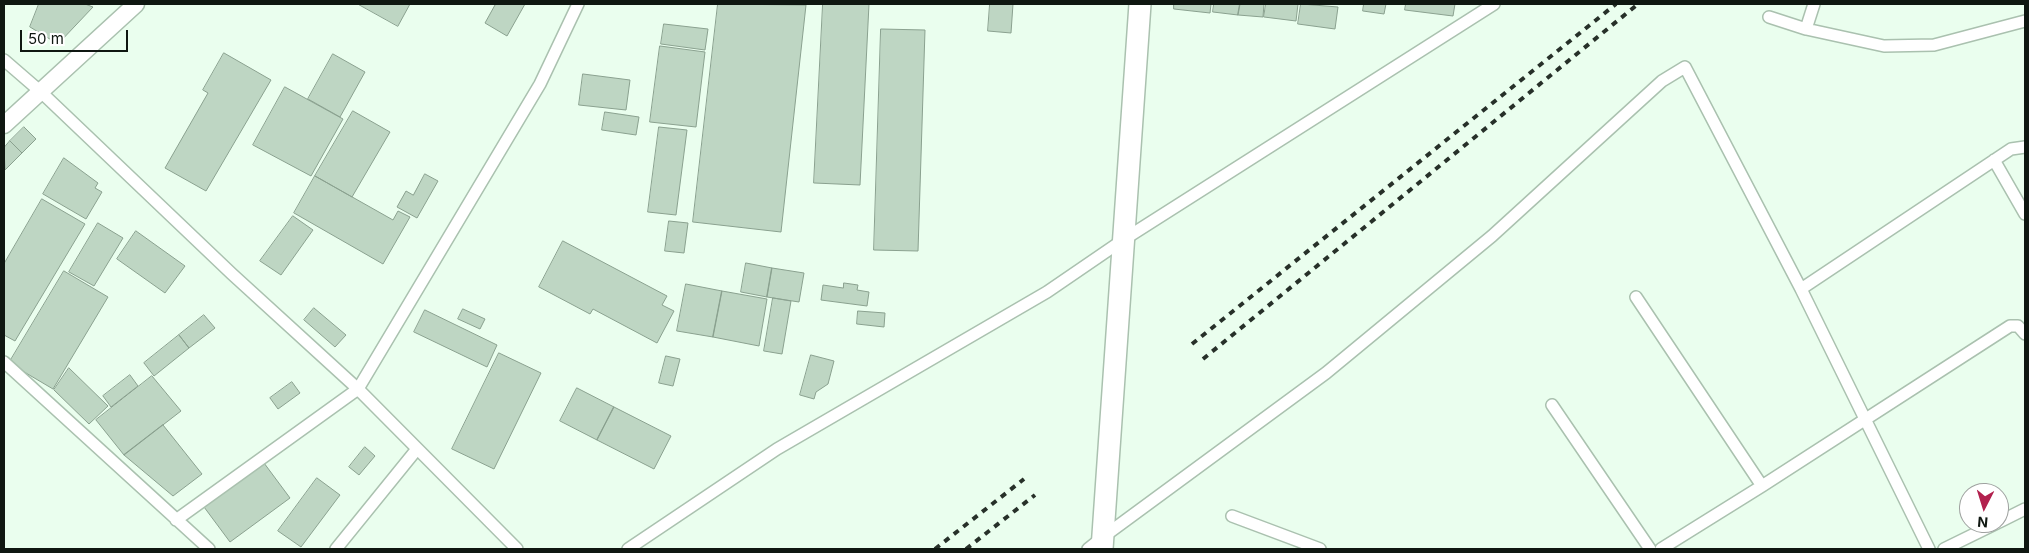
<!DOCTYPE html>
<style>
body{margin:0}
#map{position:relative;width:2029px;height:553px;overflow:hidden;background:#eafeee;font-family:Inter,sans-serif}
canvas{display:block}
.frame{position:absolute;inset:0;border:5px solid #0f1711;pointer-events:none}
.north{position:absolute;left:1959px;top:483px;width:50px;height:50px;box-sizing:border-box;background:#fff;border:1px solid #9fa2a0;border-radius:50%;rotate:185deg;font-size:14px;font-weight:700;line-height:20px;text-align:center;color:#0f1711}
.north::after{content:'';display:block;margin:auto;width:18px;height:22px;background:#b2214e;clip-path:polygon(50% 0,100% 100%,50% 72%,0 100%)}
.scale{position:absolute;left:20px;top:30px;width:108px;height:22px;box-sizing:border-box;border:2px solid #0f1711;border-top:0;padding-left:6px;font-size:15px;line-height:18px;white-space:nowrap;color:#0f1711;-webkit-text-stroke:4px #fff;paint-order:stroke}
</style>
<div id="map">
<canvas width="2029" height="553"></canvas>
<div class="frame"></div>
<div class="north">N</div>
<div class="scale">50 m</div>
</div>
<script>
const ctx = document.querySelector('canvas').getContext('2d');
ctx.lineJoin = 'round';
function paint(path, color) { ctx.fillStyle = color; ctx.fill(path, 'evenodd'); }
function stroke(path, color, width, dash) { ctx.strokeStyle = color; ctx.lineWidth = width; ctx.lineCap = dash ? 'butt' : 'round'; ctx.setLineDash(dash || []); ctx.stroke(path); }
const building = new Path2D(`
 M39,4H85L93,7L58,44L30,27Z
 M358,4H410L398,26Z
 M494,4H525L507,36L485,23L495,5Z
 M718,4L806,5L781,232L693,222Z
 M823,4H869L860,185L814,183Z
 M990,4H1013L1011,33L988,31Z
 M1174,4H1211L1210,13L1174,9Z
 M1214,4H1240L1238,15L1213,12Z
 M1240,4H1264L1263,17L1238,15Z
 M1266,4H1298L1296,21L1264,17Z
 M1301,4L1338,7L1335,29L1298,24Z
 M1364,4H1386L1384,14L1363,11Z
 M1406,4H1455L1453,16L1405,10Z
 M664,24L708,29L705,50L661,44Z
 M881,29L925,30L918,251L874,250Z
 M660,46L705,52L696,127L650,122Z
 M224,53L271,80L206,191L165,168L208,93L203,90Z
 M333,54L365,72L340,117L308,99Z
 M583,74L630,80L626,110L579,105Z
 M285,87L343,119L311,176L253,145Z
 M353,111L390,132L352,197L315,176Z
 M605,112L639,117L636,135L602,130Z
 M24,127L36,139L22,153L10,141Z
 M659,127L687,130L676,215L648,212Z
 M10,141L22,153L5,170L4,148Z
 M64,158L98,183L95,188L102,192L86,219L43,194Z
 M425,174L438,181L417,218L397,207L406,191L413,195Z
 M315,176L393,220L398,211L410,217L383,264L294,213Z
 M42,199L85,224L15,341L4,335V264Z
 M293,216L313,230L281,275L260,261Z
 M669,221L688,223L684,253L665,251Z
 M98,223L123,238L94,286L69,272Z
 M136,231L185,266L165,293L117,259Z
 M563,241L667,296L662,305L674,311L657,343L593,309L590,314L539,287Z
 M746,263L772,268L767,297L741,292Z
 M772,268L804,273L799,302L767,297Z
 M64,271L108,297L53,389L9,363Z
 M844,283L858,285L857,290L869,292L867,306L821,300L823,285L843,288Z
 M686,284L722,291L713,337L677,331Z
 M722,291L767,299L759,346L713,337Z
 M773,298L791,301L782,354L764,351Z
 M314,308L346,335L335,347L304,320Z
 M463,309L485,319L480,329L458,319Z
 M425,310L497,345L487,367L414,332Z
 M858,311L885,313L884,327L857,324Z
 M204,315L215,328L189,348L179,335Z
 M179,335L189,348L154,376L144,363Z
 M499,353L541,373L494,469L452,449Z
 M811,355L834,361L828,384L816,392L814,399L800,395Z
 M666,356L680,359L673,386L659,383Z
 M69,368L108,406L89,424L54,390Z
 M130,375L138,386L111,407L103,396Z
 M152,376L181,411L124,455L96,420Z
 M292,382L300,393L278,409L270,398Z
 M577,388L614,407L597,440L560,421Z
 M614,407L671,436L654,469L597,440Z
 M163,425L202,474L173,496L124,455Z
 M365,447L375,456L359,475L349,467Z
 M264,463L290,498L230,542L204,507Z
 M317,478L340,495L301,547L278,531Z`);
paint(building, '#bed6c3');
stroke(building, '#8aa18f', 1);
const street = new Path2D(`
 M1769,17L1806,29L1884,46L1934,45L2025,21
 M1806,29L1814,4
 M4,60L41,92L232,274L358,389L517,549
 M1994,160L2025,214
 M1801,289L2011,149L2025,147
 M1636,297L1762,486
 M4,362L209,549
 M1552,405L1650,549
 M1232,516L1320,549
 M176,520L358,389L540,84L578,4
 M1999,522L2025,509
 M336,549L417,449
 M628,549L777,449L1047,292L1123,240L1494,4
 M1088,549L1103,537L1326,373L1492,236L1662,81L1685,67L1801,289L1929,549
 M1661,549L1762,486L2010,326H2018L2025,334
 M1944,549L1997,523`);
const secondary = new Path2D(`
 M4,125L136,4`);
const highway = new Path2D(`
 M1102,549L1140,4`);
stroke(street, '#aac1af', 14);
stroke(secondary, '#aac1af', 19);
stroke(highway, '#aac1af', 24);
stroke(street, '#fff', 11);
stroke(secondary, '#fff', 16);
stroke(highway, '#fff', 21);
stroke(new Path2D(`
 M1192,344L1616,4
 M1203,359L1638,4
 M935,549L1024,479
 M966,549L1035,495`), '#273029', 4, [6, 6]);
</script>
